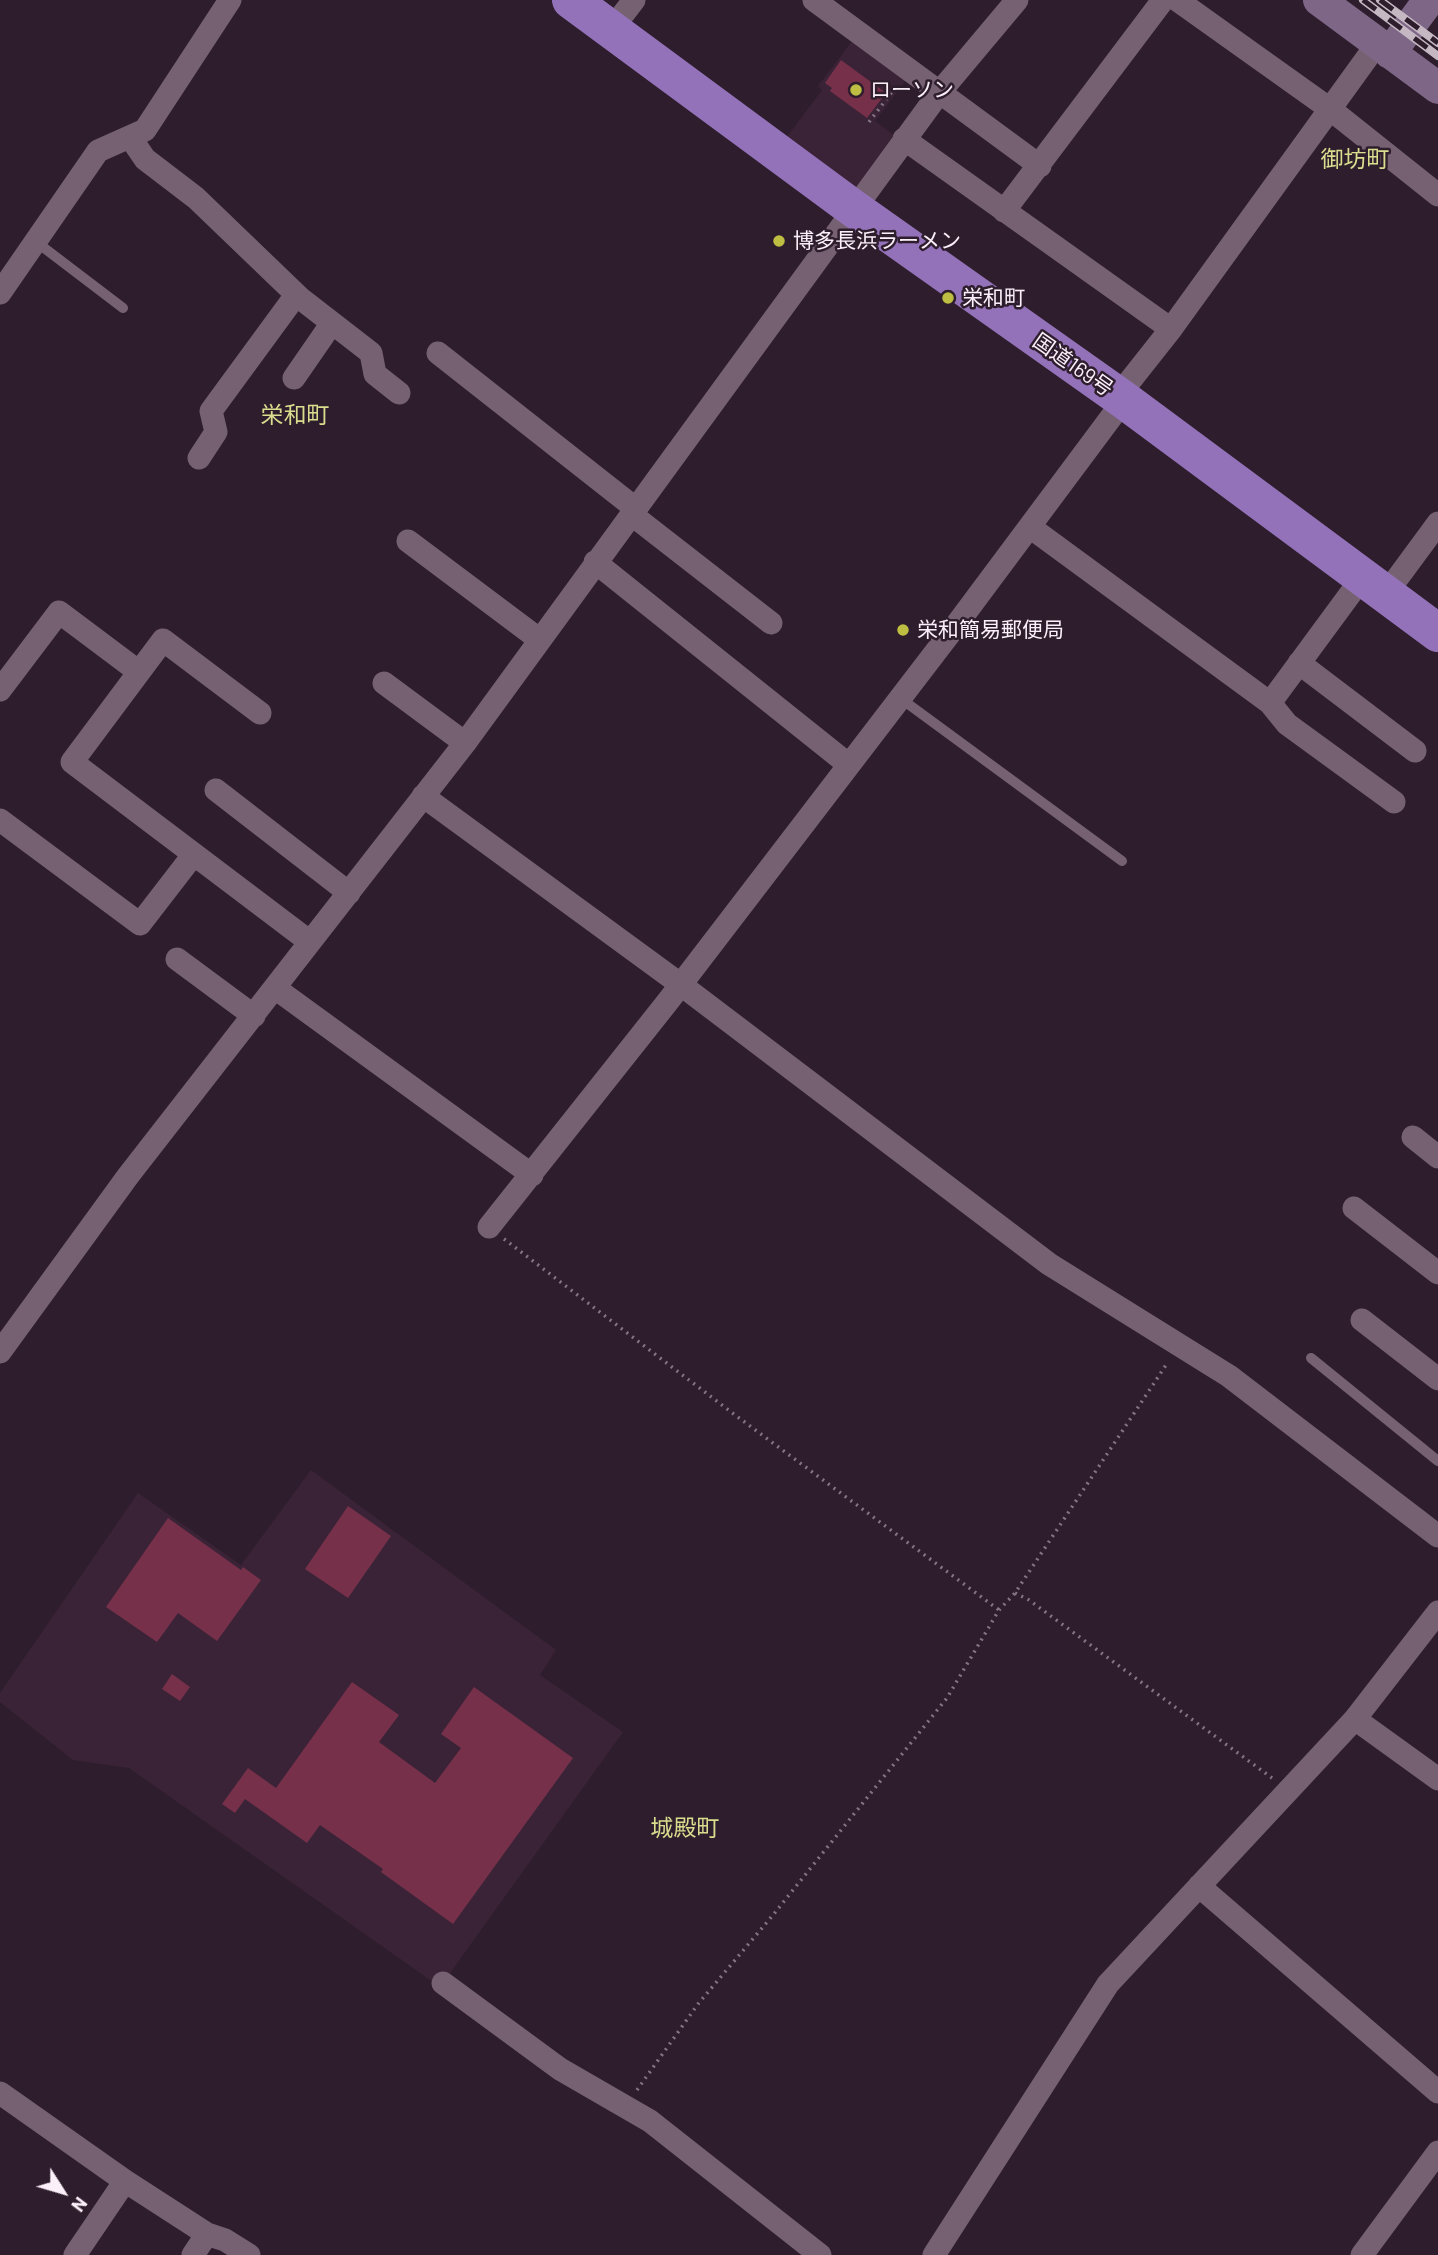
<!DOCTYPE html>
<meta charset="utf-8">
<style>
body{margin:0}
#map{position:relative;width:1438px;height:2255px;overflow:hidden;background:#2e1d2c;font-family:Barlow,sans-serif}
canvas{display:block}
.north{position:absolute;left:28px;top:2157px;width:70px;height:70px;-webkit-text-stroke:5px #2e1d2c;paint-order:stroke;rotate:127deg;font-size:19px;font-weight:700;line-height:28px;text-align:center;color:#fbeff9}
.north::after{content:'';display:block;margin:auto;width:24px;height:32px;background:#fbeff9;clip-path:polygon(50% 0,100% 100%,50% 72%,0 100%)}
</style>
<div id="map">
<canvas width="1438" height="2255"></canvas>
<div class="north">N</div>
</div>
<script>
const ctx = document.querySelector('canvas').getContext('2d');
ctx.lineJoin = 'round';
function paint(path, color) { ctx.fillStyle = color; ctx.fill(path, 'evenodd'); }
function stroke(path, color, width, dash) { ctx.strokeStyle = color; ctx.lineWidth = width; ctx.lineCap = dash ? 'butt' : 'round'; ctx.setLineDash(dash || []); ctx.stroke(path); }
function drawText(font, color, halo, rows, align = 'center') {
  ctx.font = font + ' Barlow,"Noto Sans JP",sans-serif'; ctx.lineWidth = 5; ctx.setLineDash([]); ctx.textBaseline = 'middle'; ctx.strokeStyle = halo; ctx.fillStyle = color; for (const [text, x, y, turn = 0] of rows) {
    ctx.save(); ctx.translate(x, y); ctx.rotate((+turn || 0) * Math.PI / 180); ctx.textAlign = isNaN(turn) ? turn : align; if (halo) ctx.strokeText(text, 0, 0); ctx.fillText(text, 0, 0); ctx.restore();
  }
}
paint(new Path2D(`
 M853,40L906,80L875,121L899,139L859,193L786,138L822,90L818,86Z
 M311,1470L556,1650L540,1675L623,1732L440,1987L129,1768L73,1760L0,1702V1693L138,1493L241,1565Z`), '#3a2336');
paint(new Path2D(`
 M841,60L886,93L867,118L830,91L832,88L825,83Z
 M348,1506L391,1536L348,1598L305,1569Z
 M168,1518L241,1570L243,1567L261,1580L217,1641L178,1613L157,1642L106,1607Z
 M172,1674L190,1687L180,1701L162,1689Z
 M352,1682L399,1715L379,1742L435,1783L461,1748L441,1734L474,1687L573,1758L453,1924L381,1872L383,1869L320,1825L307,1843L245,1799L235,1813L222,1804L248,1768L276,1788Z`), '#76304a');
stroke(new Path2D(`
 M869,122L898,84
 M504,1239L731,1412L999,1610
 M1015,1593L1029,1600L1272,1778
 M637,2090L698,2004L773,1915L947,1698L999,1610L1015,1593L1168,1362`), '#847582', 3.5, [2, 5]);
stroke(new Path2D(`
 M35,241L123,308
 M900,698L1122,861
 M1311,1358L1438,1461`), '#756171', 10);
stroke(new Path2D(`
 M814,0L1040,166
 M1177,0L1330,109L1438,195
 M611,30L634,0
 M130,137L145,159L196,198L300,298L371,353L375,374L399,393
 M904,139L1171,329
 M1004,211L1163,0
 M0,293L98,151L145,130L230,0
 M438,353L635,508
 M294,378L332,323
 M1118,396L1171,329L1377,44
 M199,458L216,432L211,411L296,295
 M631,514L771,623
 M1030,527L1270,703L1362,578
 M408,541L540,640
 M595,562L849,765
 M1385,595L1438,523
 M1299,663L1415,751
 M384,683L465,743
 M0,690L59,612L139,672
 M1270,703L1287,724L1394,802
 M260,713L163,640L72,762L310,942
 M216,790L349,893
 M423,796L680,984L1049,1264L1229,1376L1438,1536
 M0,820L140,924L194,854
 M177,959L254,1016
 M275,988L532,1175
 M1413,1137L1438,1157
 M1354,1208L1438,1273
 M489,1227L669,1000L954,628L1124,400
 M1362,1320L1438,1379
 M0,1352L128,1176L465,743L939,93L1017,0
 M1355,1719L1438,1779
 M1199,1886L1438,2092
 M443,1983L560,2069L650,2121L820,2255
 M0,2093L125,2181L207,2234L225,2240L249,2255
 M75,2255L125,2181
 M193,2255L207,2234
 M934,2255L1108,1984L1355,1719L1438,1612
 M1362,2255L1438,2152`), '#756171', 23);
stroke(new Path2D(`
 M1319,0L1438,88
 M1390,53L1429,0`), '#7e6687', 32);
stroke(new Path2D(`
 M571,0L850,206L1124,400L1438,633`), '#9372b9', 38);
const rail = new Path2D(`
 M1363,0L1438,56
 M1380,0L1438,43`);
stroke(rail, '#c5b8c3', 8);
stroke(rail, '#2e1d2c', 5, [16]);
for (const [x, y, r, color] of [
 [856,90,7,"#bebf42"],
 [779,241,7,"#bebf42"],
 [948,298,7,"#bebf42"],
 [903,630,7,"#bebf42"]
]) { const dot = new Path2D(); dot.arc(x, y, r, 0, 2 * Math.PI); ctx.fillStyle = color; ctx.fill(dot); stroke(dot, '#2e1d2c', 2.5); }
drawText('21px', '#fbeff9', '#2e1d2c', [
 ["ローソン",870,90],
 ["博多長浜ラーメン",793,241],
 ["栄和町",962,298],
 ["栄和簡易郵便局",917,630]
], 'left');
drawText('21px', '#fbeff9', '#2e1d2c', [
 ["国道169号",1073,365,35]
]);
drawText('23px', '#dadc8e', '#2e1d2c', [
 ["御坊町",1355,159],
 ["栄和町",295,415],
 ["城殿町",685,1828]
]);
</script>
